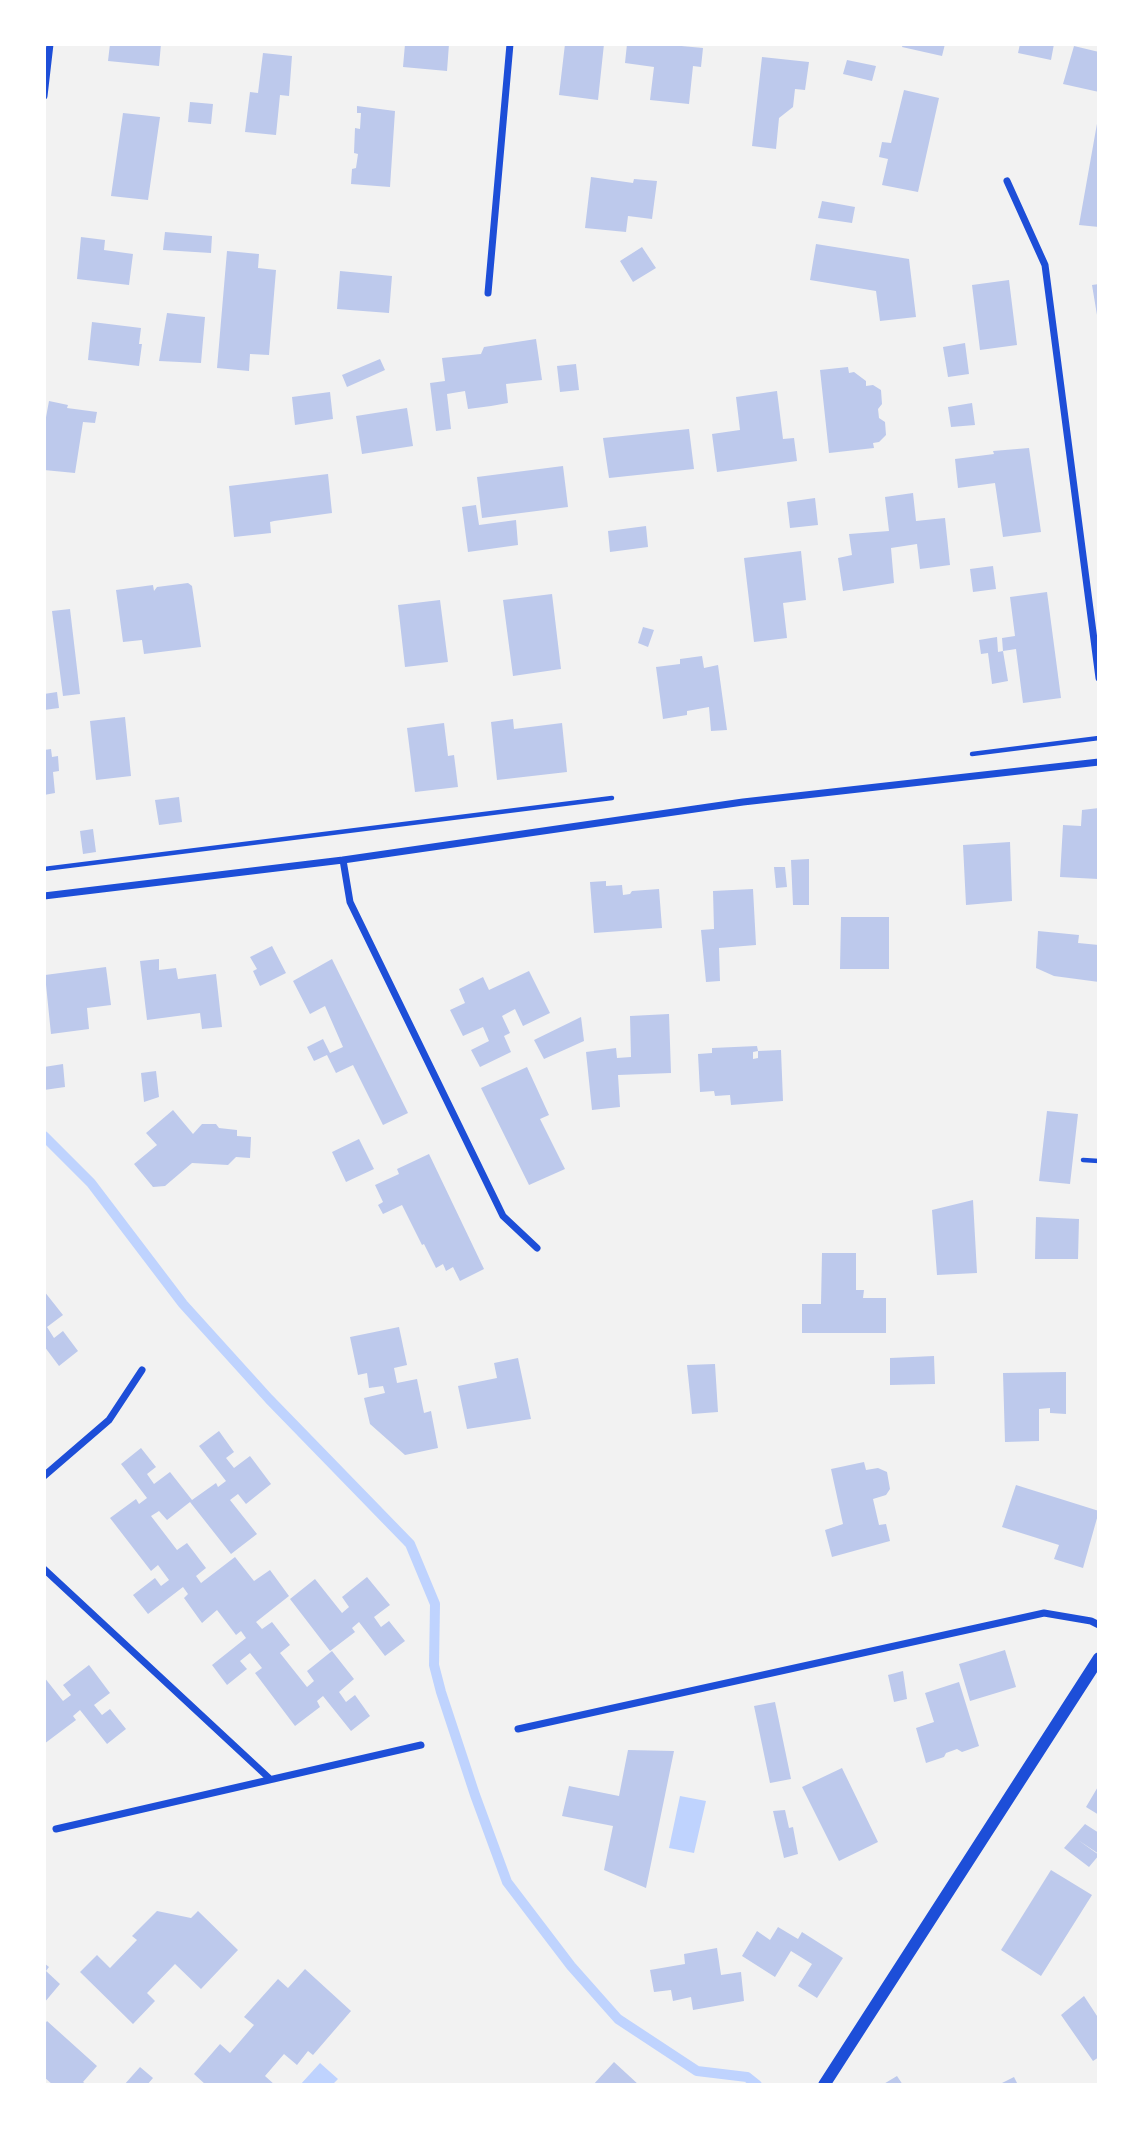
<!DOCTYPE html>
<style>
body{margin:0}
#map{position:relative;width:1143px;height:2129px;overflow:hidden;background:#f2f2f2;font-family:Roboto,sans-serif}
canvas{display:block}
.frame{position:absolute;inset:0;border:46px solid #fff;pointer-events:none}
</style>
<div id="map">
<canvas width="1143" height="2129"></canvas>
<div class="frame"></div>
</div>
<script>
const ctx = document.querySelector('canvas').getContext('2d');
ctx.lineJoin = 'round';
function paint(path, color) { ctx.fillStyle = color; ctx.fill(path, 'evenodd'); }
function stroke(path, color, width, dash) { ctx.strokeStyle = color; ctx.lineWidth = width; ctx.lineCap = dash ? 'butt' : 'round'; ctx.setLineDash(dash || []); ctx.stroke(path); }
paint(new Path2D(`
 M680,1796L706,1801L694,1853L669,1848Z
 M320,2063L338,2079L332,2085H300Z`), '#bfd3fe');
stroke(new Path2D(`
 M44,1136L91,1183L183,1304L269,1399L410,1544L435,1604L434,1665L441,1692L475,1795L507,1882L571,1966L618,2019L697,2071L747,2077L757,2085`), '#bfd3fe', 10);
paint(new Path2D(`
 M110,44H161L159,66L108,61Z
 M405,44H449L447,71L403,67Z
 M565,44H604L598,100L559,95Z
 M627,44H660L703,48L701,67L693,66L689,104L650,100L654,67L625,63Z
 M903,44H945L942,56L902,47Z
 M1020,44H1054L1051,60L1018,53Z
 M1074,46L1099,52V92L1063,84Z
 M263,53L292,56L289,96L280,95L276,135L245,132L250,92L258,93Z
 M762,57L809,62L805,90L795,89L793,107L779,118L776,149L752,146Z
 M847,60L876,66L872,81L843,74Z
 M904,90L939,98L918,192L882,185L888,159L879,157L882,142L891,143Z
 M190,102L213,104L211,124L188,122Z
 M357,106L395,111L390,187L351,184L352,169L356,168L358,154L354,153L355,128L360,129L361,113H357Z
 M123,113L160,117L148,200L111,196Z
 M1098,118H1099V227L1079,225Z
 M591,177L633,183L634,179L657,181L652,219L628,216L626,232L585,228Z
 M822,201L855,207L852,223L818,218Z
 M165,232L212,236L211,253L163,250Z
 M81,237L105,240L104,250L133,254L129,285L77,279Z
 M816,244L909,259L916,317L880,321L876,291L810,280Z
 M642,247L656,268L633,282L620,261Z
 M227,251L259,254L258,268L276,270L269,355L250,354L249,371L217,368Z
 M340,271L392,276L389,313L337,309Z
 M1009,280L1017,345L980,350L972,285Z
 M1099,284V321H1098L1092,285Z
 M167,313L205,317L201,363L159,361Z
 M92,322L141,328L139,344H142L139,366L88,360Z
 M536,339L542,380L506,384L508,403L491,406L468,409L465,391L447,394L451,429L436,431L430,383L445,381L442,358L481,354L484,347Z
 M965,343L969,374L948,377L943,347Z
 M380,359L385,370L347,387L342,375Z
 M576,364L579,390L560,392L557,366Z
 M848,367L849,373L854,372L866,381V386L873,385L881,390L882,404L878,409L879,418L885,422L886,435L879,442L873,443L874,448L829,453L820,370Z
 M777,391L783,439L794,438L797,461L717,472L712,434L740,430L736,397Z
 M330,392L333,419L295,425L292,397Z
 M49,401L68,405L67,408L97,412L95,423L83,422L75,473L44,470V428Z
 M972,403L975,425L951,427L948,407Z
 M407,408L413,446L362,454L356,416Z
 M689,429L694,469L609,478L603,438Z
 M1029,448L1041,532L1003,537L995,483L958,488L955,459L994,454L993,451Z
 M563,466L568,507L482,518L477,477Z
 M328,474L332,513L274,521L270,522L271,533L234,537L229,486Z
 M913,493L916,521L945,518L950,565L920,569L917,544L891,548L894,583L843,591L838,558L852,555L849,534L889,531L885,497Z
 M815,498L818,525L790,528L787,502Z
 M476,505L479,525L516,520L518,545L468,552L462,507Z
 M646,526L648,547L610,552L608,531Z
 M801,551L806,600L783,603L787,638L754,642L744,558Z
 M993,566L996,589L973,592L970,569Z
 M188,583L192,586L201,647L144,654L142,640L123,642L116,590L153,585L154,591L157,587Z
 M1047,592L1061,698L1023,703L1016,649L1003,651L1008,681L992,684L988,653L981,654L979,640L997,637L998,652L1003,651L1002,638L1015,636L1010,597Z
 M552,594L561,669L513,676L503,600Z
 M440,600L448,662L405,667L398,605Z
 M70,609L80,694L63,696L52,611Z
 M643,627L654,630L648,647L638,643Z
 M702,656L704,668L718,665L727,730L711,731L709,707L687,711V715L663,719L656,667L680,664V659Z
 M57,692L59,708L44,710V694Z
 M125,717L131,776L96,780L90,721Z
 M513,719L514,729L562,723L567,772L497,780L491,722Z
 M444,723L448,756L454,755L458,787L415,792L407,728Z
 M51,749L52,757L58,756L59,771L53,772L55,793L44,795V750Z
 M179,797L182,822L159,825L155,800Z
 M1099,808L1098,879L1060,877L1063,825L1081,826L1082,810Z
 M93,829L96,852L83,854L80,831Z
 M1010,842L1012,901L966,905L963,845Z
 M809,859V905H793L791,860Z
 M774,867H785L787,887L776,888Z
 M606,881V886L622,885L623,895L630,894L632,891L659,889L662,928L594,933L590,882Z
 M753,889L756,945L719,948L720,981L706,982L701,930L714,929L713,891Z
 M841,917H889V969H840Z
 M1038,931L1079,935L1078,943L1099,945V982L1054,976L1036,968Z
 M272,946L286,973L260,986L253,971L257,969L250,957Z
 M159,959V970L176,968L178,979L216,974L222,1027L202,1029L200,1013L147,1020L140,961Z
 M332,959L408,1113L383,1125L353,1065L336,1073L327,1055L314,1061L307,1047L323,1039L330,1053L343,1047L325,1006L310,1014L293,981Z
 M106,967L111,1005L87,1008L89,1029L51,1034L45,975Z
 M529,971L550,1013L523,1026L515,1009L502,1016L510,1033L504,1036L511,1052L480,1067L471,1050L489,1041L483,1027L463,1036L450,1010L465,1003L459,989L483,977L489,990Z
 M669,1014L671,1073L618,1075L620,1107L592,1110L586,1052L616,1048L617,1058L631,1057L630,1016Z
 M581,1017L584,1041L544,1059L534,1040Z
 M757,1046L758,1051L753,1052V1059L758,1058V1051L781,1050L783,1101L731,1105L730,1095L715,1096L714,1091L700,1092L698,1054L712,1053V1048Z
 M63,1064L65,1087L44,1090V1067Z
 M527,1067L549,1115L540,1119L565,1169L529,1185L481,1088Z
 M156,1071L159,1097L144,1102L141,1073Z
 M173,1110L193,1134L202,1124H216L219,1128L237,1130V1136L251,1137L250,1158L236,1157L228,1165L192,1163L165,1186L153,1187L134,1164L157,1145L146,1133Z
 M1047,1111L1078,1114L1070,1184L1039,1181Z
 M359,1139L374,1169L346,1182L332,1152Z
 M429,1154L484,1269L460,1281L453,1267L446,1271L443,1264L436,1268L424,1244L422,1245L402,1205L383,1214L378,1205L383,1202L375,1185L399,1174L397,1169Z
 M973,1200L977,1273L937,1275L932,1210Z
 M1036,1217L1079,1219L1078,1259H1035Z
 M822,1253H856V1290H864L863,1298H886V1333H802V1304H821Z
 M44,1291L63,1315L47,1327L54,1338L63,1331L78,1351L59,1366L44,1346Z
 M399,1327L407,1365L394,1368L397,1383L417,1379L424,1413L431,1411L438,1448L405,1455L370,1424L364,1398L385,1393L383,1386L369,1388L367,1373L358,1375L350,1337Z
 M934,1356L935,1384L890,1385V1358Z
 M518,1358L531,1419L467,1429L458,1386L497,1378L494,1363Z
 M715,1364L718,1412L692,1414L687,1365Z
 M1066,1372V1414L1050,1413V1408L1039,1409V1441L1005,1442L1003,1373Z
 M219,1431L234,1452L226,1458L234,1468L250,1456L271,1484L246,1504L238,1494L230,1500L257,1534L231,1554L190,1502L167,1520L159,1511L151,1516L177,1550L187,1543L206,1568L196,1576L201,1583L235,1557L254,1581L270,1570L289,1596L256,1622L262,1629L272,1622L290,1645L280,1653L307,1687L314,1681L307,1671L332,1651L354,1679L339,1692L346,1702L355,1695L370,1716L351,1731L323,1696L317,1701L320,1707L295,1726L255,1673L262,1668L250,1653L240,1661L247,1669L227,1685L212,1665L246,1638L241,1631L236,1635L217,1610L202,1623L184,1598L188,1594L183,1587L148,1614L133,1595L155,1578L161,1586L169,1580L158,1565L151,1571L110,1518L136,1499L139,1504L147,1498L121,1464L141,1448L156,1467L147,1474L154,1484L170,1472L192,1500L216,1483L218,1487L226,1481L199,1446Z
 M864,1462L866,1470L878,1468L887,1472L890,1489L886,1495L873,1499L879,1525L886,1524L890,1541L832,1557L825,1530L843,1524L831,1469Z
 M1016,1485L1099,1511L1083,1568L1054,1559L1059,1545L1002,1527Z
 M367,1577L390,1605L374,1617L381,1627L389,1621L405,1641L385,1656L359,1622L352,1628L355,1632L330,1651L290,1599L315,1579L342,1613L349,1607L342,1597Z
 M1005,1650L1016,1687L970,1701L959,1664Z
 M89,1665L110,1693L94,1705L102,1715L110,1709L126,1729L107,1744L80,1710L73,1716L76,1720L44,1744V1677L63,1701L71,1695L63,1685Z
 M903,1671L907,1699L894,1702L888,1675Z
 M959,1682L979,1746L962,1752L957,1749L946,1753L944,1757L926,1763L916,1728L934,1722L925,1693Z
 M775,1702L791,1779L770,1783L754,1706Z
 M628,1750L674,1751L646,1888L604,1870L613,1826L562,1816L569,1786L619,1796Z
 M842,1768L878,1842L839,1861L802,1787Z
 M1099,1785V1815L1086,1807Z
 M785,1810L789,1828L793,1827L798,1854L784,1858L773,1811Z
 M1085,1824L1099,1833V1854L1078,1840L1099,1855L1089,1867L1064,1848Z
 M1051,1870L1092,1895L1041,1976L1001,1950Z
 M157,1911L191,1918L198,1911L238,1950L201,1989L175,1964L147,1993L155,2001L133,2024L80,1972L97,1955L110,1968L137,1940L132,1936Z
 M778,1927L798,1939L802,1932L843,1958L817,1998L798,1986L812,1964L791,1951L775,1977L742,1956L757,1931L770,1940Z
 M717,1948L721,1975L741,1972L744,2001L693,2010L691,1997L673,2001L671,1990L654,1992L650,1970L685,1964L684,1954Z
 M44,1963L49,1967L46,1971L60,1984L44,2003Z
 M305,1969L351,2011L313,2055L308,2051L297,2065L284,2054L265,2076L275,2085H206L194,2074L220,2044L230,2053L254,2025L244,2017L278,1979L288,1988Z
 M1084,1996L1099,2019V2057L1093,2061L1061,2015Z
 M47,2021L97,2066L83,2082L87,2085H53L44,2077V2025Z
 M614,2062L639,2085H593Z
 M140,2067L153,2078L147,2085H124Z
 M897,2076L903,2085H882Z
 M1014,2077L1018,2085H998Z`), '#bdc9ec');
stroke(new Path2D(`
 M972,754L1099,738
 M44,869L612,798
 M1083,1160L1099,1161`), '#1d4ed8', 4.5);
stroke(new Path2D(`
 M44,96L50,44
 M1007,181L1045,265L1099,678
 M488,293L510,44
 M343,860L350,902L503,1216L537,1248
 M44,896L343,860L743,802L1099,762
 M44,1476L109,1420L142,1370
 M44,1569L270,1779
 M518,1729L1044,1613L1091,1621L1099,1625
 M56,1829L421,1745`), '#1d4ed8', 7);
stroke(new Path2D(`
 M824,2085L1099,1658`), '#1d4ed8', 12);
</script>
